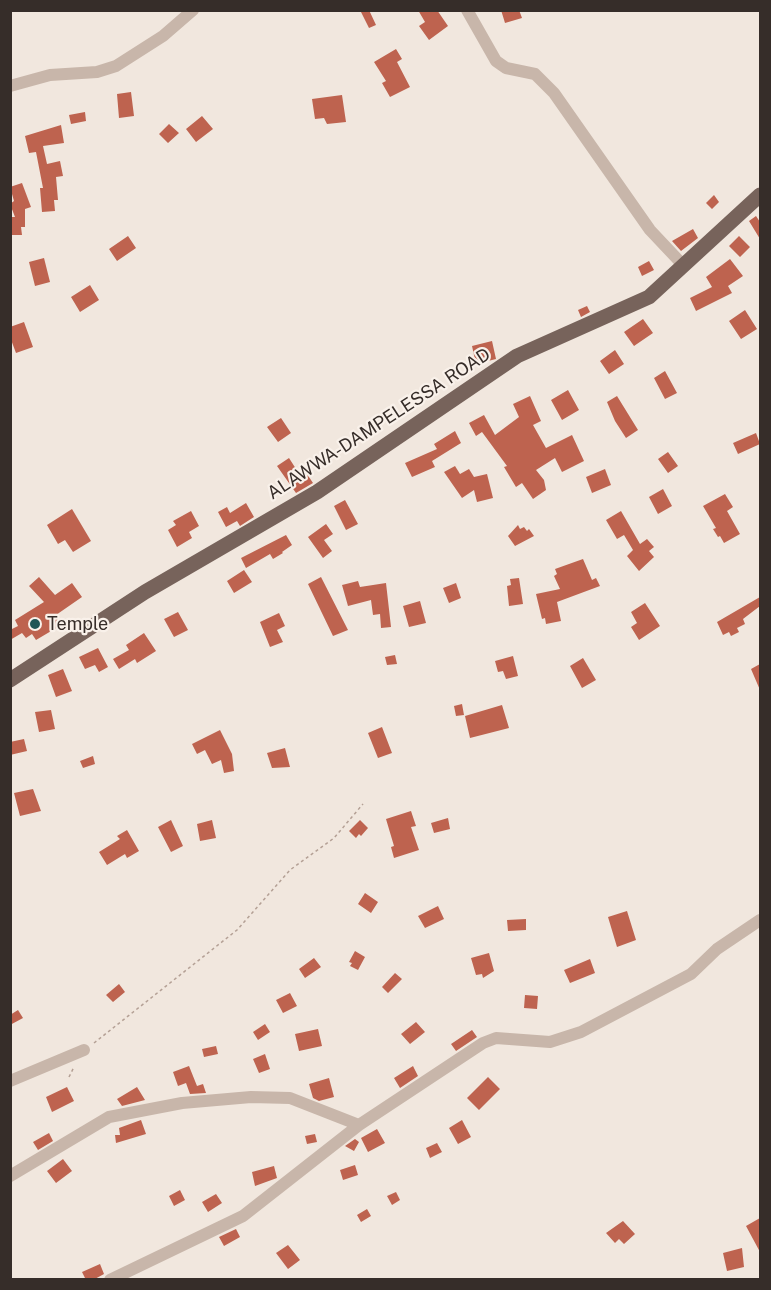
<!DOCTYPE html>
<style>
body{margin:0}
#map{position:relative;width:771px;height:1290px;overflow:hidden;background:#f1e7de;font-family:"Public Sans",sans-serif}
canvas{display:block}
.frame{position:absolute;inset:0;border:12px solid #362d29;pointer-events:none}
</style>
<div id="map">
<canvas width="771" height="1290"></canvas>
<div class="frame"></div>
</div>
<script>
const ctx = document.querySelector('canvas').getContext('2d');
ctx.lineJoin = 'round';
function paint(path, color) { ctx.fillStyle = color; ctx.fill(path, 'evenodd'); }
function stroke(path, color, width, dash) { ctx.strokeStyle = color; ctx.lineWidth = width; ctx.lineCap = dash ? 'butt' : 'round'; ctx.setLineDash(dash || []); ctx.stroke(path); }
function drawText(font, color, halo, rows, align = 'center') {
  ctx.font = font + ' "Public Sans",sans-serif'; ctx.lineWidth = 4.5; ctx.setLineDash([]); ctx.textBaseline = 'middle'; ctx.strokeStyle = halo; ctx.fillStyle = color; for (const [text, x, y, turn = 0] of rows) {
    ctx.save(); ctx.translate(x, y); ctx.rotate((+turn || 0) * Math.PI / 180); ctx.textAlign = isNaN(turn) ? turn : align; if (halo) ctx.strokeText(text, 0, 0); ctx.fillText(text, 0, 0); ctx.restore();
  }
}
paint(new Path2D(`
 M360,10H369L376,25L369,28Z
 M418,10H437L448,26L429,40L419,26L425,22Z
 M501,10H519L522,18L505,23Z
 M396,49L402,59L397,62L410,87L390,97L382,83L386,81L374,62Z
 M131,92L134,116L119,118L117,94Z
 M342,95L346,122L327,124L324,118L315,119L312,99Z
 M85,112L86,121L71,124L69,115Z
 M202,116L213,129L196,142L186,129Z
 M169,124L179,133L168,143L159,134Z
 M61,125L64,143L43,146L47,164L60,161L63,176L56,177L58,200H54L55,211L42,212L40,188H43L36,152L29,153L25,136Z
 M22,183L31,207L25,209V227H21L22,235H10V217H15L10,204L14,201L10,187Z
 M714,195L719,202L712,209L706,203Z
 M756,216L760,222V239L749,221Z
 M693,229L698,238L681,251L672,241Z
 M128,236L136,248L117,261L109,249Z
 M739,236L750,247L740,257L729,246Z
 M44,258L50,282L35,286L29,262Z
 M730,259L743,276L728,286L732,293L696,311L690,298L712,287L706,277Z
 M649,261L654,270L642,276L638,267Z
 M90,285L99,300L80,312L71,297Z
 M587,306L590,312L581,317L578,310Z
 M745,310L757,329L741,339L729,321Z
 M643,319L653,333L634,346L624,332Z
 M24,322L33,347L16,353L10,337V327Z
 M492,341L496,359L476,364L472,346Z
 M615,350L624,364L609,374L600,361Z
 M665,371L677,393L665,399L654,378Z
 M568,390L579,410L562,420L551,400Z
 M530,396L541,421L533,425L546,448L572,435L584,461L562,472L555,458L536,470L544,480L546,490L533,499L522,483L516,487L504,467L507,466L482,432L476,436L469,423L484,415L495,435L519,417L513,404Z
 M617,396L638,430L626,438L615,421L607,402Z
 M281,418L291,433L278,442L267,427Z
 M455,431L461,443L432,461L435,467L412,477L405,463L437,449L434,444Z
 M756,433L760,444L738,454L733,443Z
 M668,452L678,466L668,473L658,459Z
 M289,458L298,472L303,468L313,483L296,493L277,466Z
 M455,466L460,474L469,469L474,477L487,474L493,498L477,502L474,490L462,498L444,472Z
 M605,469L611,485L592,493L586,477Z
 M663,489L672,506L658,514L649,497Z
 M725,494L733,507L727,511L740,534L724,543L720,536L718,537L713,529L716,528L703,506Z
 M345,500L358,524L346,530L334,506Z
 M246,503L254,517L240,526L237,521L226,527L218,512L227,507L230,513Z
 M72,509L91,541L73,552L65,540L58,544L47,525Z
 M191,511L199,526L189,532L192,538L177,547L168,530L176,525L173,521Z
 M621,511L640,544L647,539L654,547L649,551L654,557L639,571L627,556L633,550L624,535L617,539L606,520Z
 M326,524L333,534L324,540L332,551L323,558L308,537Z
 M518,525L520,529L524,527L527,531L529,529L534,536L515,546L508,536Z
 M286,535L292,545L282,552L283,553L273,559L270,554L246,568L241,558Z
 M583,559L592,580L596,578L600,586L557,602L561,621L546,624L545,618L542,619L536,594L560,589L554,576L557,574L555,569Z
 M244,570L252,582L234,593L227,581Z
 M39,577L55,595L72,583L82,597L56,615L63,624L36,640L32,634L26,638L22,633L10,640V630L18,626L15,620L44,602L29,586Z
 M321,577L348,630L333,636L308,584Z
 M519,578L523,604L509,606L507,586L511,585L510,579Z
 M358,581L360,587L386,583L391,627L381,628L380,614L373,615L371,600L348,606L342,585Z
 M456,583L461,598L449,603L443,588Z
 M760,597V606L743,619L745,624L737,628L739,632L731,636L729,632L723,635L717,622Z
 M420,601L426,623L409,627L403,606Z
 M645,603L660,626L639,640L631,627L637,623L631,612Z
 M178,612L188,630L174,637L164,619Z
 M279,613L285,626L277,630L283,642L270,647L260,622Z
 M144,633L156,651L137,663L135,659L119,669L113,659L129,650L126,645Z
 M98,648L108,667L99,672L95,665L85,669L79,657Z
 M395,655L397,664L387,665L385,657Z
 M513,656L518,676L506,679L503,671L498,672L495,661Z
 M583,658L596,680L582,688L570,666Z
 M760,664V690L751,669Z
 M63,669L72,691L56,697L48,675Z
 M462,704L464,715L456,716L454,706Z
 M502,705L509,728L470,738L465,716Z
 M51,710L55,729L39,732L35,712Z
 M382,727L392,753L378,758L368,733Z
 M220,730L232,754L234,771L224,773L221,760L212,764L205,750L197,754L192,744Z
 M24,739L27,751L10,755V742Z
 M285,748L290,767L272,768L267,753Z
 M93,756L95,764L83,768L80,761Z
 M33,789L41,811L20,816L14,793Z
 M411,811L416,826L411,827L419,850L394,858L391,847L394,846L386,819Z
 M448,818L450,829L434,833L431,823Z
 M171,820L183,846L171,852L158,827Z
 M212,820L216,838L200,841L197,824Z
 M360,820L368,828L361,836L359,834L356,838L349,831Z
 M127,830L139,851L127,858L125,854L107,865L99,852L120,839L117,836Z
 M365,893L378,902L371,913L358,904Z
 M438,906L444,919L425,928L418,916Z
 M627,911L636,940L617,947L608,917Z
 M526,919V930L508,931L507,920Z
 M355,951L365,957L358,970L350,966L352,963L349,962Z
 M489,953L494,971L483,978L482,974L476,975L471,958Z
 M314,958L321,967L305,978L299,969Z
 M590,959L595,973L570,983L564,970Z
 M395,973L402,979L388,993L382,987Z
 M119,984L125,992L113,1002L106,995Z
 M290,993L297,1006L283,1013L276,1000Z
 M525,995L538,996L537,1009L524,1008Z
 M18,1010L23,1018L10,1025V1015Z
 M416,1022L425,1032L410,1044L401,1034Z
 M265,1024L270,1032L258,1040L253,1032Z
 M318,1029L322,1046L299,1051L295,1034Z
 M472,1030L477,1037L456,1051L451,1044Z
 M216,1046L218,1054L204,1057L202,1049Z
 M265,1054L270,1069L259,1073L253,1059Z
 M189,1066L197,1086L203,1084L206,1093L190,1094L186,1083L178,1086L173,1072Z
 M413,1066L418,1076L400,1088L394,1078Z
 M488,1077L500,1089L479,1110L467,1098Z
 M329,1078L334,1097L319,1101L313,1098L309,1084Z
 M67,1087L74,1101L52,1112L46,1097Z
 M137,1087L145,1100L122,1106L117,1099Z
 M141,1120L146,1134L116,1143L115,1135H120L119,1128Z
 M462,1120L471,1137L458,1144L449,1128Z
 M377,1129L385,1143L368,1152L361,1138Z
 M49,1133L53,1141L38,1150L33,1142Z
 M315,1134L317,1142L307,1144L305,1136Z
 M355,1139L359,1142L354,1151L345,1146Z
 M437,1143L442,1152L430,1158L426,1148Z
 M63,1159L72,1171L56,1183L47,1171Z
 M355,1165L358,1175L343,1180L340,1170Z
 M274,1166L277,1178L255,1186L252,1172Z
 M180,1190L185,1200L174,1206L169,1196Z
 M396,1192L400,1200L392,1205L387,1196Z
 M216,1194L222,1203L208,1212L202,1202Z
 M367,1209L371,1216L361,1222L357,1215Z
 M760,1218V1252L746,1226Z
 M623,1221L635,1234L624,1244L619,1239L615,1243L606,1233Z
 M236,1229L240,1237L224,1246L219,1237Z
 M288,1245L300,1260L288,1269L276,1253Z
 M742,1248L744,1267L727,1271L723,1253Z
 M100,1264L104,1274L93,1280H86L82,1272Z`), '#be634f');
stroke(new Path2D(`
 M94,1043L237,930L290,870L334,838L363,804
 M69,1077L74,1067`), '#b4a095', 1.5, [3, 3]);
stroke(new Path2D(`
 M467,10L496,61L506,68L535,74L554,93L650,230L683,265
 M10,86L50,75L97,72L116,66L163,36L193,10
 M10,1081L84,1050
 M10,1176L109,1117L182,1103L251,1097L290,1098L359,1125
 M110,1280L243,1216L359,1125L483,1043L496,1038L550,1042L581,1032L691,974L717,949L760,920`), '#c8b6aa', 12);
stroke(new Path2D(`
 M10,680L145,592L317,492L517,356L649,297L760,195`), '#77635b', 15);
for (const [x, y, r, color] of [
 [35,624,6,"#215555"]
]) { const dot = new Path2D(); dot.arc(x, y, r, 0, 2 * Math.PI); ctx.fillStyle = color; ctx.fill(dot); stroke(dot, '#f9f1ea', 2); }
drawText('18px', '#362d29', '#f9f1ea', [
 ["ALAWWA-DAMPELESSA ROAD",379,424,-33]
]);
drawText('18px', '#362d29', '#f9f1ea', [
 ["Temple",47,624]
], 'left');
</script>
